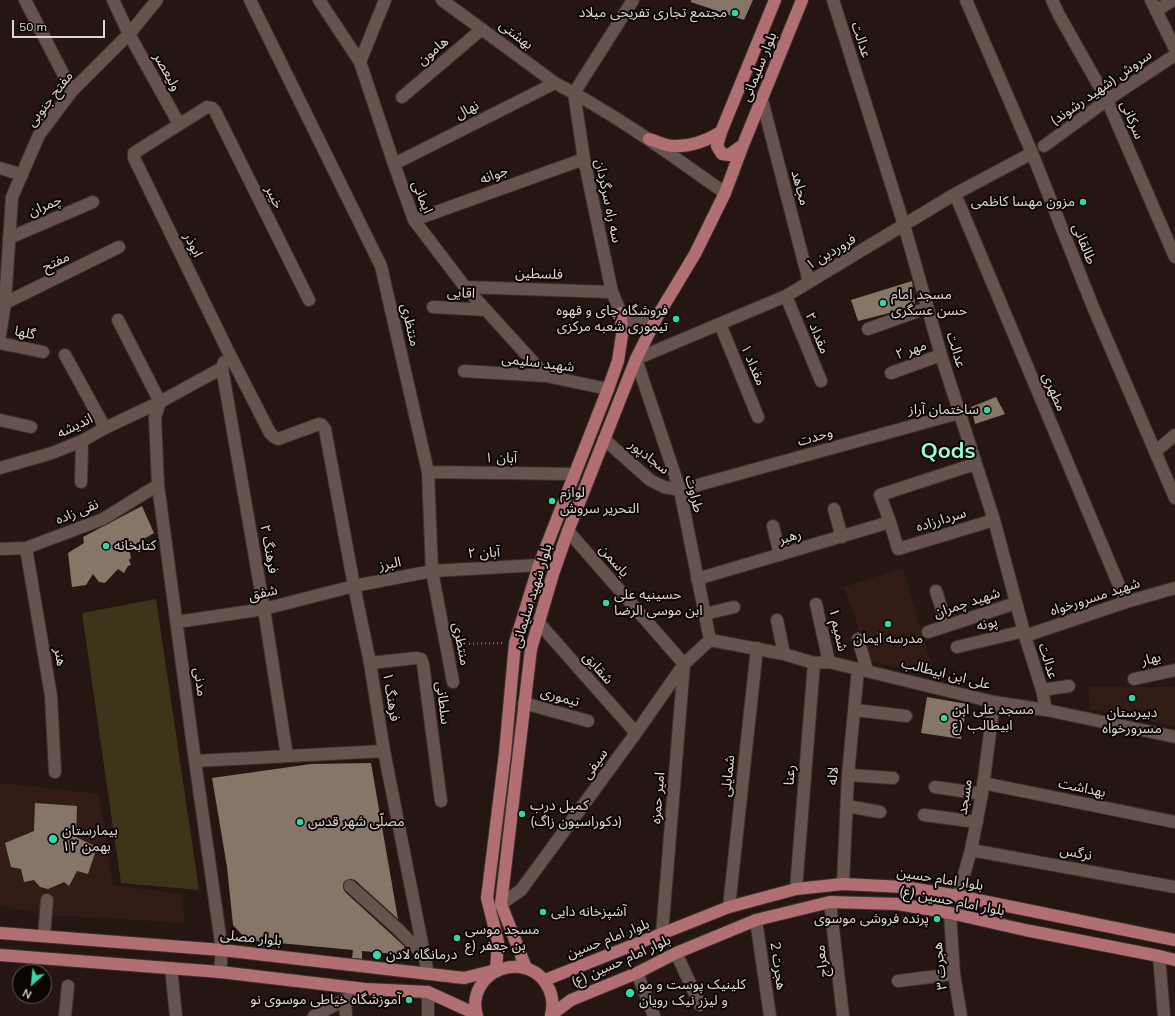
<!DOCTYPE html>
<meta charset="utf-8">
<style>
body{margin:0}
#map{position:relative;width:1175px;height:1016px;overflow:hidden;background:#261611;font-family:Mulish,sans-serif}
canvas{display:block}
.north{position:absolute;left:12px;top:964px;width:40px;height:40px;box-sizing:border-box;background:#0a0503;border:1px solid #605855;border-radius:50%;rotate:207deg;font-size:11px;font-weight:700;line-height:16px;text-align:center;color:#e0d5d1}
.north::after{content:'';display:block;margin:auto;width:14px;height:18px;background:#36d4a7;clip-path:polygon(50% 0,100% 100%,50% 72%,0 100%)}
.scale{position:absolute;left:12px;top:20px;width:93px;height:18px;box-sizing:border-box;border:2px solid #e0d5d1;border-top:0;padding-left:5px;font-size:12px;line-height:14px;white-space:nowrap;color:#e0d5d1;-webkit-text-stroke:3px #0a0503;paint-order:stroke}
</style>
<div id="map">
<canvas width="1175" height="1016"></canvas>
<div class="north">N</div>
<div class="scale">50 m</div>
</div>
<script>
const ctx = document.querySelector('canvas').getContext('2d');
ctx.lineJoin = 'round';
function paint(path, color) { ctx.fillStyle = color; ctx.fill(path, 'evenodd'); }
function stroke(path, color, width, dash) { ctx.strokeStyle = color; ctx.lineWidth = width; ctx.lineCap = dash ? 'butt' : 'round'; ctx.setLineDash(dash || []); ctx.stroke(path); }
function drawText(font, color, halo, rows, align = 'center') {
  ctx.font = font + ' Mulish,"Noto Sans Arabic",sans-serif'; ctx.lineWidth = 4; ctx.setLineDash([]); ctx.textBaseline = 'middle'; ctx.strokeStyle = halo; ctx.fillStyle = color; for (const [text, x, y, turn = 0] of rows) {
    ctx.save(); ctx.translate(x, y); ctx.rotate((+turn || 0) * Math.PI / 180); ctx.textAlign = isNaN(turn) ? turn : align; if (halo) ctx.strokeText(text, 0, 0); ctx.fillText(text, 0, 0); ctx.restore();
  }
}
paint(new Path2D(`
 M903,568L935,678L870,660L844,587Z
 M1088,687H1175V726L1090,709Z
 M0,783L99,794L113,885L182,894L185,923L106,918L46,915L0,905Z`), '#331c15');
paint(new Path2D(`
 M156,599L199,890L121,883L82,613Z`), '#3d341a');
paint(new Path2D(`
 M691,0H753L744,20L691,2Z
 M912,281L915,304L893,312L858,321L851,300Z
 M996,397L1005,414L975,424L971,407Z
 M142,506L154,533L129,548L131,558L129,560L131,565L128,566L124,573L118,569L105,583L99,582L93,574L86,585L72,587L68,553L84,543L83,537Z
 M927,697L967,704L961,739L921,733Z
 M371,763L398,919L355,880L351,879L345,881L343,884V888L345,892L404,946L406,955L362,951V959L352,958L353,950L247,940L233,925L227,867L212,778L311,764Z
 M35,803L77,806L76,837L97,847L88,874L77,871L69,886L64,882L48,889L40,887L34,880L24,882L21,869L11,867L5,843L34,831Z`), '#857668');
const minor = new Path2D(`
 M25,0L72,91
 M113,0L129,34L179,124
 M250,0L381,266L428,472L432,571L453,682
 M319,0L360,62L394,164L414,220L465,287L546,376
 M442,0L555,83C615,114 670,154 725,193
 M833,0L904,225L941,355L994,520L1025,636L1042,690L1046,710
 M966,0L1032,153L1093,307L1175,498
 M1052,0L1059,15L1107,100L1175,257
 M1151,0L1175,49
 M1156,11L1173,0
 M360,62L385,0
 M574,93L584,159L612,292L621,313L631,321L641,323L657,317
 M574,93L633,0
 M402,97L482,29
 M762,100L809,282
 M1044,146L1107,100L1175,55
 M394,164L555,83
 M0,168L22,175
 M955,194L1126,602
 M414,220L584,159
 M9,238L93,202
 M465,287L612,292
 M786,296L821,381
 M309,300L215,111L212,108L207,107L134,153V158L227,349L270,433L274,437L278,439L319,424L322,425L325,429L354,586L370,663L384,751L428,974
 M5,303L119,247
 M433,307L486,310
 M720,324L758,417
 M868,329L927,308
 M0,335L5,303L12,197L39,135L72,91L129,34L157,0
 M0,343L43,352
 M65,355L105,428
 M224,362L222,368L264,609L287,756
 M464,371L546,376L608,389
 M891,373L941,355
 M0,420L31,427
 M604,439L650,480L664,487L680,490L959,413
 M1155,452L1175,435
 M975,464L880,495L890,522L898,549L994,520
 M0,468L52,453L82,441L105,428L160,402L118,320
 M428,472L574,474
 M81,482L82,441
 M834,509L842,537
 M773,526L780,555
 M568,531L684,664L662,934
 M26,548L51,696L55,772
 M0,549L26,548L103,519L158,485
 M697,579L890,522
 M936,591L947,626
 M816,604L829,662
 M705,614L734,607
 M777,620L784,654
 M177,622L264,609L354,586L432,571L539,565
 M538,622L636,733
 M928,632L1016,603
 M1025,636L1126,602L1175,588
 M858,639L867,670
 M710,640L680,490L636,359L786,296L955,194L1032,153
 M710,640L784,654L814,663L829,662L994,702L1046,710L1175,737
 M957,647L1024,631
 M370,663L416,658L421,659L423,664L441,801
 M1134,679L1175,670
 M1042,690L1069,686
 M524,703L588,721
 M855,710L906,716
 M195,761L384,751
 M848,775L893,778
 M983,783L1175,822
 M935,787L982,794
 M847,806L880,812
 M924,815L977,822
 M971,850L1175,887
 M843,884L848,775L858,669
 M350,886L399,930L424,956
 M796,889L814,663
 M958,896L971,850L982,794L994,702
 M830,902L843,1016
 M501,904L521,890L636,733L684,664L710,640
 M729,907L757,648
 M950,913L954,974L961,1016
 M756,920L770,1016
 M44,936L47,900
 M676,953L700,1005
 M1159,956L1164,1016
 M171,968L176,1016
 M220,972L222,950L195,761L158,485L155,417L160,402L222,368
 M637,973L654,1016
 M898,981L954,974
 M428,992V1016
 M345,1001L346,1016
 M65,1016L68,986
 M314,1016L365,989`);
const major = new Path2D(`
 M649,139C656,141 665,146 673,146C690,147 706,141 721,132
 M743,145L729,155L722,154L717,146L721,132L775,0
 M0,933L222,950L464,978L496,970L498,942L487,898L505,753L515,643L539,565L608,389L618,361L622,335L621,313
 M0,955L220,972L365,989L428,992L476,1014
 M526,968L501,904L531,649L553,574L568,531L636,359L657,317L695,254L725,193L743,145L802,0
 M545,980L729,907L796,889L843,884L904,887L958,896L1175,940
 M551,1015L571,1000L637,973L676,953L756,920L830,902L898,904L950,913L1025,930L1159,956L1175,960
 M477,1016C464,971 529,946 549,989C553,997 553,1007 551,1016`);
stroke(minor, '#3d312f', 14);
stroke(major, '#3d312f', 14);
stroke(new Path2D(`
 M457,644L503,643`), '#7f716d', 2, [1, 3]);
stroke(minor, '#67534d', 12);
stroke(major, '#b16f73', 12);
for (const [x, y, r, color] of [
 [735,13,4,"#36d4a7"],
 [1083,202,4,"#36d4a7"],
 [883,303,4,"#36d4a7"],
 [676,319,4,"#36d4a7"],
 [987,410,4,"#36d4a7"],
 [552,501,4,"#36d4a7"],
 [106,546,4,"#36d4a7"],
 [606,603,4,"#36d4a7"],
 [888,624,4,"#36d4a7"],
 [1132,698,4,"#36d4a7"],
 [944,718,4,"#36d4a7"],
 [522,814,4,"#36d4a7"],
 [300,822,4,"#36d4a7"],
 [53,839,5,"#36d4a7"],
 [543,912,4,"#36d4a7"],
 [937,919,4,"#36d4a7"],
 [457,938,4,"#36d4a7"],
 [377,955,5,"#36d4a7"],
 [630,993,5,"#36d4a7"],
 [409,1000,4,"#36d4a7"]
]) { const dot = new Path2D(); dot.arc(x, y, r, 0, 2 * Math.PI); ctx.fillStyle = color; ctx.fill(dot); stroke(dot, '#0a0503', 1.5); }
drawText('14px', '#e0d5d1', '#0a0503', [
 ["مجتمع تجاری تفریحی میلاد",727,13,"right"],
 ["مزون مهسا کاظمی",1075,202,"right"],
 ["مسجد امام",891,295],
 ["حسن عسگری",891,311],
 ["فروشگاه چای و قهوه",668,311,"right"],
 ["تیموری شعبه مرکزی",668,327,"right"],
 ["ساختمان آراز",979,410,"right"],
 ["لوازم",560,493],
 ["التحریر سروش",560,509],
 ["کتابخانه",114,546],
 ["حسینیه علی",614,595],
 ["ابن موسی الرضا",614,611],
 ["مدرسه ایمان",888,639,"center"],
 ["مسجد علی ابن",952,710],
 ["ابیطالب (ع",952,726],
 ["دبیرستان",1132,713,"center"],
 ["مسرورخواه",1132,729,"center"],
 ["کمیل درب",530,806],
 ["(دکوراسیون زاگ)",530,822],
 ["مصلّی شهر قدس",308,822],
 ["بیمارستان",62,831],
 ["۱۲ بهمن",62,847],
 ["آشپزخانه دایی",551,912],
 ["پرنده فروشی موسوی",929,919,"right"],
 ["مسجد موسی",465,930],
 ["بن جعفر (ع",465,946],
 ["درمانگاه لادن",386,955],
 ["کلینیک پوست و مو",639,985],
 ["و لیزر نیک رویان",639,1001],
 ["آموزشگاه خیاطی موسوی نو",401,1000,"right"]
], 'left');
drawText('14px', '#e0d5d1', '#0a0503', [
 ["بهشتی",516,35,37],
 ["عدالت",861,40,72],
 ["هامون",433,51,-40],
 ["بلوار سلیمانی",759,67,-68],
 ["ولیعصر",167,72,61],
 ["سروش (شهید رشوند)",1101,88,-35],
 ["مفتح جنوبی",50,99,-52],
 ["نهال",467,110,-27],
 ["سرکانی",1132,120,67],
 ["جوانه",494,175,-20],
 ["مجاهد",800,188,75],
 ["خیبر",274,197,64],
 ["ایمانی",422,197,68],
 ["سه راه سرگردان",608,201,78],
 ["چمران",45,206,-23],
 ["طالقانی",1084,244,68],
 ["ابوذر",193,245,64],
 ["فروردین ۱",831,252,-31],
 ["مفتح",56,262,-26],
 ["فلسطین",539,274,2],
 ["اقایی",461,293,3],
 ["منتظری",410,325,77],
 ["گلها",25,333,12],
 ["مقداد ۲",817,333,68],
 ["مهر ۲",911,350,-19],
 ["عدالت",956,350,73],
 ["شهید سلیمی",538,363,7],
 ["مقداد ۱",753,365,67],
 ["مطهری",1054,392,67],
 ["اندیشه",75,426,-26],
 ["وحدت",815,437,-16],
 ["سجادپور",649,457,38],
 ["آبان ۱",501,458,1],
 ["طراوت",694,494,76],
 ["نقی زاده",77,512,-22],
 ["سردارزاده",941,520,-17],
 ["رهبر",790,537,-16],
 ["فرهنگ ۲",269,549,80],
 ["آبان ۲",484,553,-3],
 ["یاسمن",614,561,49],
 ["البرز",390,564,-11],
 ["شفق",263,593,-12],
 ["بلوار شهید سلیمانی",532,596,-73],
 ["شهید مسرورخواه",1095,597,-18],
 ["شهید چمران",967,603,-18],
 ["پونه",987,624,-14],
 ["شمیم ۱",838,630,77],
 ["منتظری",461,644,79],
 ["هنر",60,657,80],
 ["بهار",1151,659,-13],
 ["عدالت",1048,661,73],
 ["شقایق",598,668,49],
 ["علی ابن ابیطالب",946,674,14],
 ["مدنی",200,682,83],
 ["فرهنگ ۱",391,697,81],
 ["تیموری",560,697,16],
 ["سلطانی",443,703,83],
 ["سیفی",595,764,-54],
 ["رعنا",790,775,-85],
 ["شمایلی",728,776,-84],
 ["لاله",833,776,-86],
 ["بهداشت",1082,788,12],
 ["مسجد",965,797,-81],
 ["امیر حمزه",658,798,-85],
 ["نرگس",1076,853,10],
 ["بلوار امام حسین",940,879,9],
 ["بلوار امام حسین (ع)",952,901,11],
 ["بلوار مصلی",251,938,6],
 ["بلوار امام حسین",608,939,-21],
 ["بلوار امام حسین (ع)",621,961,-24],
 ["معراج",822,961,-97],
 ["هجرت 2",778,966,82],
 ["هجرت ۳",940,966,-96]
]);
drawText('bold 22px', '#9df9d7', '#0a0503', [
 ["Qods",948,451]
]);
</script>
